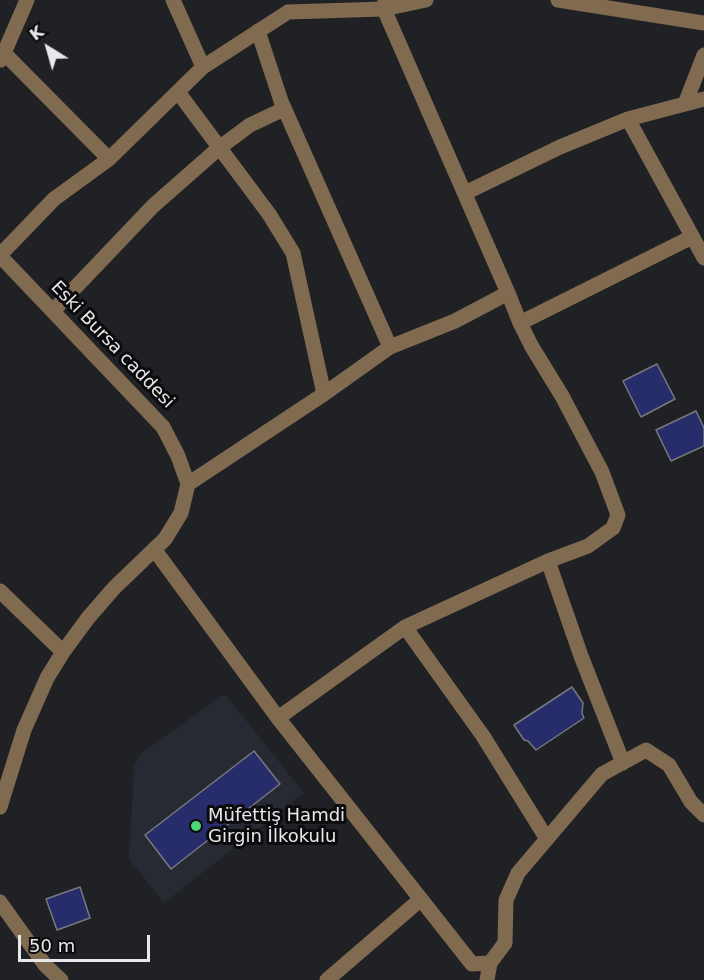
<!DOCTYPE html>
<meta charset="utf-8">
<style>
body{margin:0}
#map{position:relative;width:704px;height:980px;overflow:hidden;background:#202125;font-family:"DejaVu Sans",sans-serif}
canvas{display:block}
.north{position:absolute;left:18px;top:18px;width:60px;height:60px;-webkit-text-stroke:4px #0b0b0d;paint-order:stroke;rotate:323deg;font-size:16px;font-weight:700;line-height:24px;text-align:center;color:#e8e8eb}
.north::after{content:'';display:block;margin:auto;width:21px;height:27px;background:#e8e8eb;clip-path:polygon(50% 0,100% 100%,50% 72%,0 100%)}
.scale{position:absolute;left:18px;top:935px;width:132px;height:27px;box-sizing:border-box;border:3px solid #e8e8eb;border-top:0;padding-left:8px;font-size:18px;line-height:21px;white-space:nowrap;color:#e8e8eb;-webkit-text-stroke:4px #0b0b0d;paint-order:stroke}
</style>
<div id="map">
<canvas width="704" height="980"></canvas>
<div class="north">K</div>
<div class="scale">50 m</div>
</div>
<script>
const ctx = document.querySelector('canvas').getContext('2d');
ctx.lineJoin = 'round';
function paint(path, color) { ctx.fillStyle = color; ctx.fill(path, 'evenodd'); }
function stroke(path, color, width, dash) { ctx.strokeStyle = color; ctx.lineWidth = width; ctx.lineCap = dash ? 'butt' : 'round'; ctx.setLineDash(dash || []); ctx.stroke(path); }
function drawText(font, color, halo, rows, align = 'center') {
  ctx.font = font + ' "DejaVu Sans",sans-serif'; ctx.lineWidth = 6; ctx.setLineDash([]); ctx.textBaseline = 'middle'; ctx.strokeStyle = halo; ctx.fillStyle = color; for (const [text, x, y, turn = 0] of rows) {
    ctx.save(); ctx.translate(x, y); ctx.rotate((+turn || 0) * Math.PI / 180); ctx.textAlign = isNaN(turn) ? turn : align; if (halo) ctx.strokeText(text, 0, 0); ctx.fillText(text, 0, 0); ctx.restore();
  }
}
paint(new Path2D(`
 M225,694L304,793L164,903L129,859L134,767L140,754Z`), '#282a33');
const building = new Path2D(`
 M657,364L675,399L641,417L623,381Z
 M696,411L704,428V446L671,461L656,430Z
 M572,687L583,703L582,713L584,718L536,750L528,741L524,740L514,725Z
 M254,751L280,784L171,869L145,835Z
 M80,887L90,918L57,930L46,899Z`);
paint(building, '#272c6a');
stroke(building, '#78797e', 1.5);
stroke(new Path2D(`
 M173,0L203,67
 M558,0L704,23
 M258,31L281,101L390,347
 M4,53L109,159
 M1,60L27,0
 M178,92L269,214L293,253L324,394
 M685,104L704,55
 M628,119L704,258
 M465,193L560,147L628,119L704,99
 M0,255L54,199L109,159L203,67L288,12L384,9L426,0
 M0,256L163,427L178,456L188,484L181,513L165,539L114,588L88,618L63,652L47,678L24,730L0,807
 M53,311L153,206L219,148L250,125L284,109
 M520,323L692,237
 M188,484L324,394L390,347L455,321L508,293
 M154,549L278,718L472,964L490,963L505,943L506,900L518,873L602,774L646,750L669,765L691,802L704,815
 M548,561L581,656L623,763
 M0,591L63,652
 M405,627L483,736L547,839
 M278,718L405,627L548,561L588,546L613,528L618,515L602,472L562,396L532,347L520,323L508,293L384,9L385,0
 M0,902L45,965L61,980
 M327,980L421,899
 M487,980L490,963`), '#816b50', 15);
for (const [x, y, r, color] of [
 [196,826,6,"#4bd677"]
]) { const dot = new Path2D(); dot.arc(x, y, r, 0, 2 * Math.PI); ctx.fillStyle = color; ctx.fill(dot); stroke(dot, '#0b0b0d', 2); }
drawText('18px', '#e8e8eb', '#0b0b0d', [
 ["Eski Bursa caddesi",112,345,46]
]);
drawText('18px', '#e8e8eb', '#0b0b0d', [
 ["Müfettiş Hamdi",208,816],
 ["Girgin İlkokulu",208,837]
], 'left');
</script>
